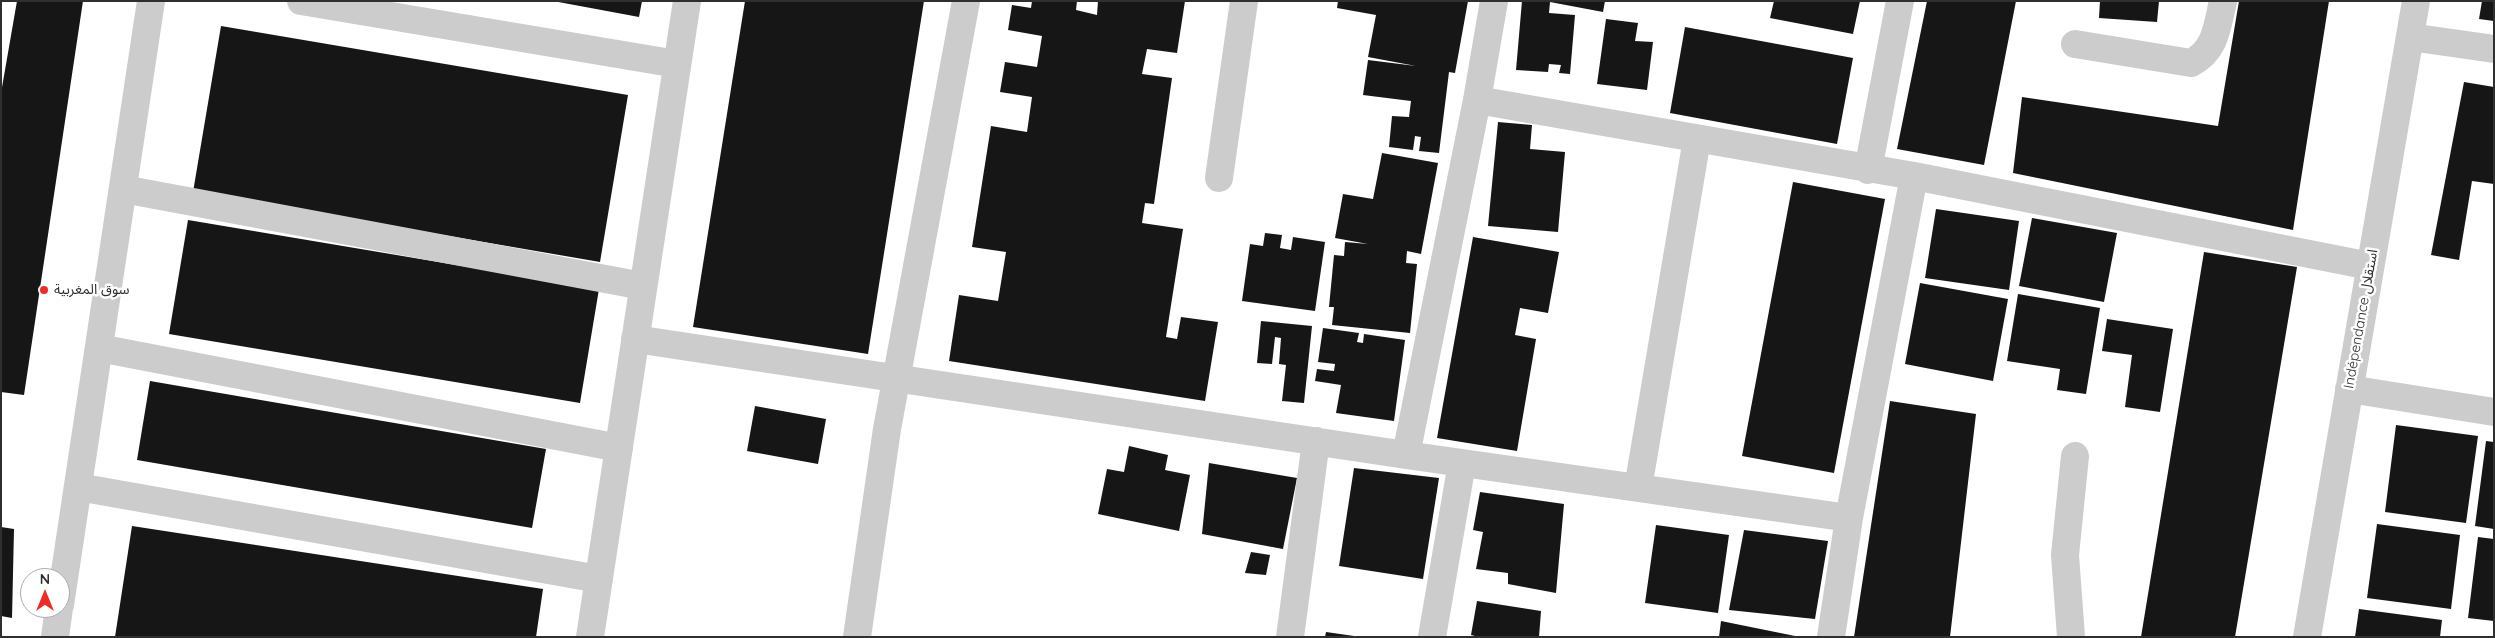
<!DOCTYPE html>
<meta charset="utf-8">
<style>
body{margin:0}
#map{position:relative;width:2495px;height:638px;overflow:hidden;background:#fff;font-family:Quicksand,sans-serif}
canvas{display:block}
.frame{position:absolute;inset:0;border:2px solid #2f2f2f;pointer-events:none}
.north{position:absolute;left:20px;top:568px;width:50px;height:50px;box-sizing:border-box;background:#fff;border:1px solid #acacac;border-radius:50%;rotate:0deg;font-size:14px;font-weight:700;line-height:20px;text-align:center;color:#2f2f2f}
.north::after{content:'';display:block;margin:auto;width:18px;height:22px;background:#f02a27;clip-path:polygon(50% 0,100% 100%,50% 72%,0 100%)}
</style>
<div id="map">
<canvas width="2495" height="638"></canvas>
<div class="frame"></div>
<div class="north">N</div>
</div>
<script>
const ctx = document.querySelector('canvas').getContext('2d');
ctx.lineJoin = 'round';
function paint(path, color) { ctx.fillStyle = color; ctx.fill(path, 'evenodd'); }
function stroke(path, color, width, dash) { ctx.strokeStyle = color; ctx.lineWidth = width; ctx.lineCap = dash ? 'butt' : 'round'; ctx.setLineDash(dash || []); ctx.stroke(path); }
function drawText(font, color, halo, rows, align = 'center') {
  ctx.font = font + ' Quicksand,"Noto Sans Arabic",sans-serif'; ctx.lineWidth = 5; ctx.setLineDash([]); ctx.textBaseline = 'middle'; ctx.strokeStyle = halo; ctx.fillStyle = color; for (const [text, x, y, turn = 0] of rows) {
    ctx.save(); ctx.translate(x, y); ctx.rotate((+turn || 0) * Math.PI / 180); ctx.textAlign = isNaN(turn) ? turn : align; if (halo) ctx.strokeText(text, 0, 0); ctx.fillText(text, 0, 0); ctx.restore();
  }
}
paint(new Path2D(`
 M17,1H83L24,395L1,392V93Z
 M553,1H642L639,17Z
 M745,1H924L868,354L693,327Z
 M1032,1H1077L1076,10L1097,15L1098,1H1185L1177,53L1147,49L1142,74L1172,78L1154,204L1145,203L1142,223L1183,229L1166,337L1177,339L1181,317L1218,322L1205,401L949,361L959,295L998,301L1006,252L972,247L991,126L1027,132L1032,97L1000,92L1005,62L1037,67L1042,36L1008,30L1012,5L1031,8Z
 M1338,1H1468L1455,73L1449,72L1439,153L1419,151L1421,137L1415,136L1413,150L1389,147L1392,116L1409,117L1411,101L1363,95L1368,60L1416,66L1368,57L1376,15L1337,8Z
 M1522,1H1605L1603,12L1550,2L1549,13L1575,15L1570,74L1559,73L1561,65L1549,64L1548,72L1516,70Z
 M1774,1H1860L1853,34L1770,18Z
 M1927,1H2016L1984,165L1897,149Z
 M2100,1H2159L2157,22L2099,18Z
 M2239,1H2329L2293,230L2013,173L2022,97L2218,126Z
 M2482,1H2494V21L2479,19Z
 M1606,19L1638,23L1635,41L1653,42L1647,90L1597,84Z
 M221,26L628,95L600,262L193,192Z
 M1685,27L1853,58L1837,144L1670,113Z
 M2464,82L2494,87V184L2472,181L2459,260L2431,255Z
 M1498,122L1532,125L1530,149L1565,152L1558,232L1488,226Z
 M1382,153L1438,163L1421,254L1407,251L1406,263L1417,264L1410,333L1332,325L1334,307H1329L1334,255L1344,256L1345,242L1368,244L1335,238L1343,194L1373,199Z
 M1793,182L1885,199L1834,473L1742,456Z
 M1936,209L2019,221L2009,290L1925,278Z
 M2032,218L2117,233L2104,302L2019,286Z
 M188,220L599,289L580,403L169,334Z
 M1265,233L1282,235L1280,248L1291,250L1293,237L1325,242L1315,311L1242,301L1250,244L1263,246Z
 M1473,237L1559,252L1548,313L1520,308L1515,335L1536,339L1517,451L1437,438Z
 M2204,252L2297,267L2235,637H2141Z
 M1920,283L2008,299L1993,381L1905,364Z
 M2018,294L2100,308L2086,394L2057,390L2060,369L2007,361Z
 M2107,319L2173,329L2160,412L2125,407L2132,355L2102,351Z
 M1261,321L1312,326L1304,403L1282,401L1286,365L1279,364L1281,338L1275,337L1272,364L1257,363Z
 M1323,328L1359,333L1357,342L1363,343L1364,334L1405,340L1394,421L1336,413L1341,385L1315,381L1317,369L1334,371L1335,364L1318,362Z
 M150,381L546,449L532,528L137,460Z
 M1890,401L1976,414L1950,637H1854Z
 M755,406L826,419L818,464L747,451Z
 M2396,425L2478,436L2466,523L2385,512Z
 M2486,441L2494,442V529L2475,526Z
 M1129,446L1168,455L1165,470L1190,475L1179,531L1098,514L1107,469L1124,472Z
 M1209,463L1297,478L1283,549L1202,534Z
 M1354,468L1439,478L1423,579L1339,566Z
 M1480,492L1564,504L1556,593L1508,584V573L1476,569L1483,532L1473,530Z
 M2377,524L2460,535L2451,609L2367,598Z
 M1656,525L1729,535L1718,613L1645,603Z
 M132,526L543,589L536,637H115Z
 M1,527L14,529L12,618L1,616Z
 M1744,530L1828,541L1815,619L1729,610Z
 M2478,537L2494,539V621L2468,618Z
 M1251,552L1270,555L1266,575L1245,573Z
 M1477,601L1541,611L1539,637H1479L1471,635Z
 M2359,609L2442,620L2440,637H2355Z
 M1721,621L1795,636V637H1719Z
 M1326,632L1354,636V637H1325Z`), '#161616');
stroke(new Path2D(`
 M301,1L677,64
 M2410,37L2494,49
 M2075,44L2191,63C2216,50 2217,27 2223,1
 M1477,100L1914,176L2370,266
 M1868,170L1900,1
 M1219,178L1244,1
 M123,189L643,286
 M635,339L1406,455L1849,518
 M99,348L619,448
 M2349,389L2494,412
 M1406,455L1477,100L1494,1
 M78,487L599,579
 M1638,488L1697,139
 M60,605L151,1
 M55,637L59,608
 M590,637L687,1
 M857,637L887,429L966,1
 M1290,637L1316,441
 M1432,637L1462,463
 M1831,637L1849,518L1914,176
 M2071,637L2065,555L2075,456
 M2307,637L2416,1`), '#ccc', 28);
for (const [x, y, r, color] of [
 [44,290,5,"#f02a27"]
]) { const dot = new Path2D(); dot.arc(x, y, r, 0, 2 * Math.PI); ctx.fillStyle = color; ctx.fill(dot); stroke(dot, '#fff', 2); }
drawText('14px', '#2f2f2f', '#fff', [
 ["سوق المغربية",54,290]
], 'left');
drawText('14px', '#2f2f2f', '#fff', [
 ["Indépendance استقلال",2361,319,-80]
]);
</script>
